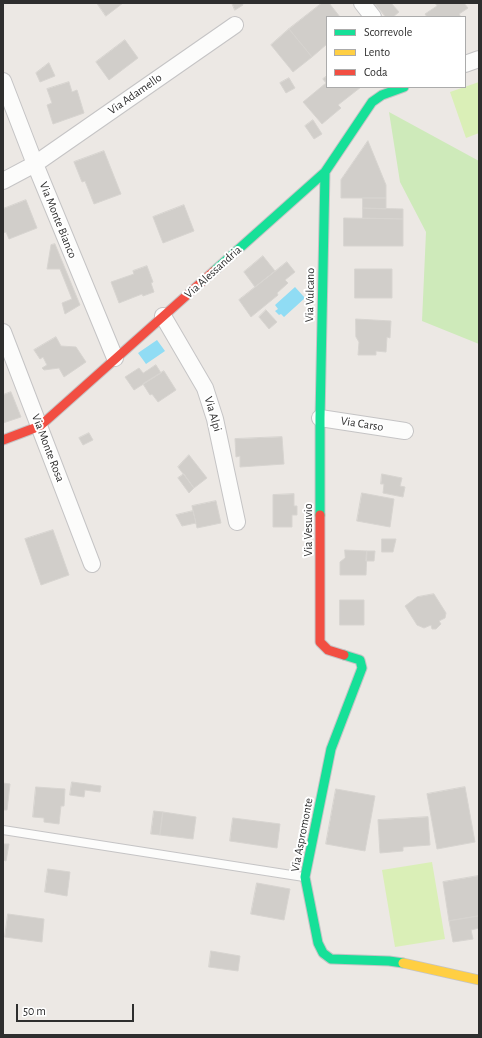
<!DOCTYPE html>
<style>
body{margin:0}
#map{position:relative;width:482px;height:1038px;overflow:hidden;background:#ece8e4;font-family:"Alegreya Sans",sans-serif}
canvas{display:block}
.frame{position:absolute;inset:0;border:4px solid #2e2e2e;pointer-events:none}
.legend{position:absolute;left:326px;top:16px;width:140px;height:72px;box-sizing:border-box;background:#fff;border:1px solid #ababab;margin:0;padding:5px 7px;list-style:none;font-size:12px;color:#2e2e2e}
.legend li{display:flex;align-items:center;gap:8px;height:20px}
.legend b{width:20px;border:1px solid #ababab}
.scale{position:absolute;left:16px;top:1004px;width:118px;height:18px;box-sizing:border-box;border:2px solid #2e2e2e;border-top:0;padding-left:5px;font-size:12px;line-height:14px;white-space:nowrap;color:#2e2e2e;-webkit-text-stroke:3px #fff;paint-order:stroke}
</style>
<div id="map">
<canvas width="482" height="1038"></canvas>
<div class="frame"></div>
<ul class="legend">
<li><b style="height:5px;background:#16e098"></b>Scorrevole</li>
<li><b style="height:5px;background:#ffcf43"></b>Lento</li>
<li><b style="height:5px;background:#f24e42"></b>Coda</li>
</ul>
<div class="scale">50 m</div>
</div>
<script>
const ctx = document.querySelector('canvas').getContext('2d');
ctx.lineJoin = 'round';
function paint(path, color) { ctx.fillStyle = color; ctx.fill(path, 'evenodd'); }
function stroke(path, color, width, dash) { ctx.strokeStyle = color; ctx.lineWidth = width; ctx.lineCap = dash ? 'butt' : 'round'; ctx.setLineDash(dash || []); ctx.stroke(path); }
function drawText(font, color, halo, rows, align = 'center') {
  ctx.font = font + ' "Alegreya Sans",sans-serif'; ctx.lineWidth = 4; ctx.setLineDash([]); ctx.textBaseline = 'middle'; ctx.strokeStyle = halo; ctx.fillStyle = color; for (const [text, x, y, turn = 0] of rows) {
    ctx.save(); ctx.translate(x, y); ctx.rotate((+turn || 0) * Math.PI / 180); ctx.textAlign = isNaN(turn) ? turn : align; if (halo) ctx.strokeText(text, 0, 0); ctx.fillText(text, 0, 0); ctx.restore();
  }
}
paint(new Path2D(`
 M389,112L479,161V344L422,321L426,232L400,182Z`), '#ceeaba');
paint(new Path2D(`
 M479,82V133L466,138L450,92Z
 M432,862L445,939L395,947L382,870Z`), '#daefb7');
paint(new Path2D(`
 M295,287L305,298L284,317L281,314L279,315L275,311L278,309L275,305Z
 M157,340L165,351L146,364L138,353Z`), '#90dcf4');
const building = new Path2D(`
 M97,3H123L106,16Z
 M232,3H242L243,5L235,10Z
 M322,3H329L340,17H327V44L312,57L289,29Z
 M374,3H391L399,12L393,17H386Z
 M435,3H464L468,8L459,14L461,17H427L425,14L437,6Z
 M289,29L312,57L293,72L271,45Z
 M125,40L138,58L109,80L96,62Z
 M49,63L55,76L40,82L36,73Z
 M327,76V87H361L338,105L341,108L322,124L303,102L326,83L323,79Z
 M289,78L295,88L286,93L280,83Z
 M69,82L72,92L77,90L84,113L53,124L47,105L52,103L47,89Z
 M313,120L322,134L314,139L305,126Z
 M368,141L386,185V198H341V180Z
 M104,151L121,194L94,204L85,181L82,182L74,162Z
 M363,198H386V209L363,208Z
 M26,200L37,228L9,239L6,232L3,233V209Z
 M184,205L194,231L163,243L153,217Z
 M363,208L403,209V219L363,218Z
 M344,218L403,219V246H344Z
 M55,244L80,305L65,314L62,303L72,299L60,269H47L51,245Z
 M263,256L275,271L255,287L244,272Z
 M287,262L295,272L285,280L288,283L277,293L278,295L251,317L239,300Z
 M147,266L153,282L151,283L154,292L143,296L142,294L119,303L111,282L134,274L133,271Z
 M355,269H392V298H355Z
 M266,310L277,322L269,329L259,317Z
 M356,319L391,321L390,338L387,337L386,352L376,351V355H358L359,342L356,337Z
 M56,337L61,346L76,347L86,362L64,377L59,368L44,370L42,368L47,365L43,357L40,359L34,350Z
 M156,365L161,373L134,390L125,377L139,368L143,373Z
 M164,371L176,390L158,402L152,394L150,395L143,384Z
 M11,392L21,417L3,423V395Z
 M89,433L93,440L83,445L79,438Z
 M282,437L284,464L240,467V456L236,457L235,439Z
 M189,455L207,478L194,488L178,467Z
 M184,474L194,488L189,493L178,478Z
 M382,474L402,478L400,486L405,487L403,497L383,493L384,484H381Z
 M362,493L394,499L390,527L357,521Z
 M294,494V506H297V515H292V527H273V495Z
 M216,501L221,523L197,528L192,506Z
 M193,511L196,523L182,526L176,515Z
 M53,530L69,575L41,585L25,539Z
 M382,539H396L393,552H382Z
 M345,550L367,551L366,575H340V562L345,558Z
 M367,551H375L374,561H366Z
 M434,594L446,613L445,618L439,621L441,624L436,629H432L431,625L424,628L417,625L405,606L417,597Z
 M340,600H364V625H340Z
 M72,782L101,786L100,792L85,790L84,797L70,795Z
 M3,783L10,784L7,810H3Z
 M36,787L65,789L64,806H61L59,824L44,822V818L33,817Z
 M465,787L475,842L437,849L427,794Z
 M336,789L375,796L365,851L326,844Z
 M154,811L163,812L160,835L151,834Z
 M163,812L196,817L193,839L160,835Z
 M428,817L430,845L403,847V851L380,853L378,820Z
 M233,818L280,824L277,848L230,841Z
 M3,844H9L6,861L3,860V864Z
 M48,869L70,872L67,896L45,892Z
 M478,876L479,884V916L449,921L443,882Z
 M257,883L290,889L284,920L251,914Z
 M8,914L44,919L42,942L5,937Z
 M479,916V928L471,930L473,939L453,942L449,921Z
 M211,951L240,956L238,971L209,967Z`);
paint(building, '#d1ceca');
stroke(building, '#d7d4d0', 1);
const lane = new Path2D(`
 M3,830L304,877`);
const street = new Path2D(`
 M362,3L373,17
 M465,64L479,59
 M3,81L35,164L115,358
 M3,181L35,164L235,25
 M163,316L205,388L215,419L237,522
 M3,332L92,564
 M320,418L405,431`);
const fast = new Path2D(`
 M214,271L325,172L372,102L382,95L404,87
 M320,515V418L325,172
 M344,655L360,660L362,668L331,749L305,877L318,943L323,953L331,959L389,961L403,963`);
const slow = new Path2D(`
 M403,963L479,980`);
const jam = new Path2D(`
 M3,440L40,426L214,271
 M320,515V642L328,650L344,655`);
stroke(lane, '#c5c4c5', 10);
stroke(street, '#c5c4c5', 18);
stroke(fast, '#c5c4c5', 11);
stroke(slow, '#c5c4c5', 11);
stroke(jam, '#c5c4c5', 11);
stroke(lane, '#fcfcfb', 8);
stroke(street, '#fcfcfb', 16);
stroke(fast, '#16e098', 9);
stroke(slow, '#ffcf43', 9);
stroke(jam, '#f24e42', 9);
drawText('12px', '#2e2e2e', '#fff', [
 ["Via Adamello",135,94,-35],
 ["Via Monte Bianco",58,220,68],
 ["Via Alessandria",213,272,-42],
 ["Via Vulcano",310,295,-89],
 ["Via Alpi",213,414,74],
 ["Via Carso",362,424,9],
 ["Via Monte Rosa",48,448,69],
 ["Via Vesuvio",308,530,-90],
 ["Via Aspromonte",302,835,-79]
]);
</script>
